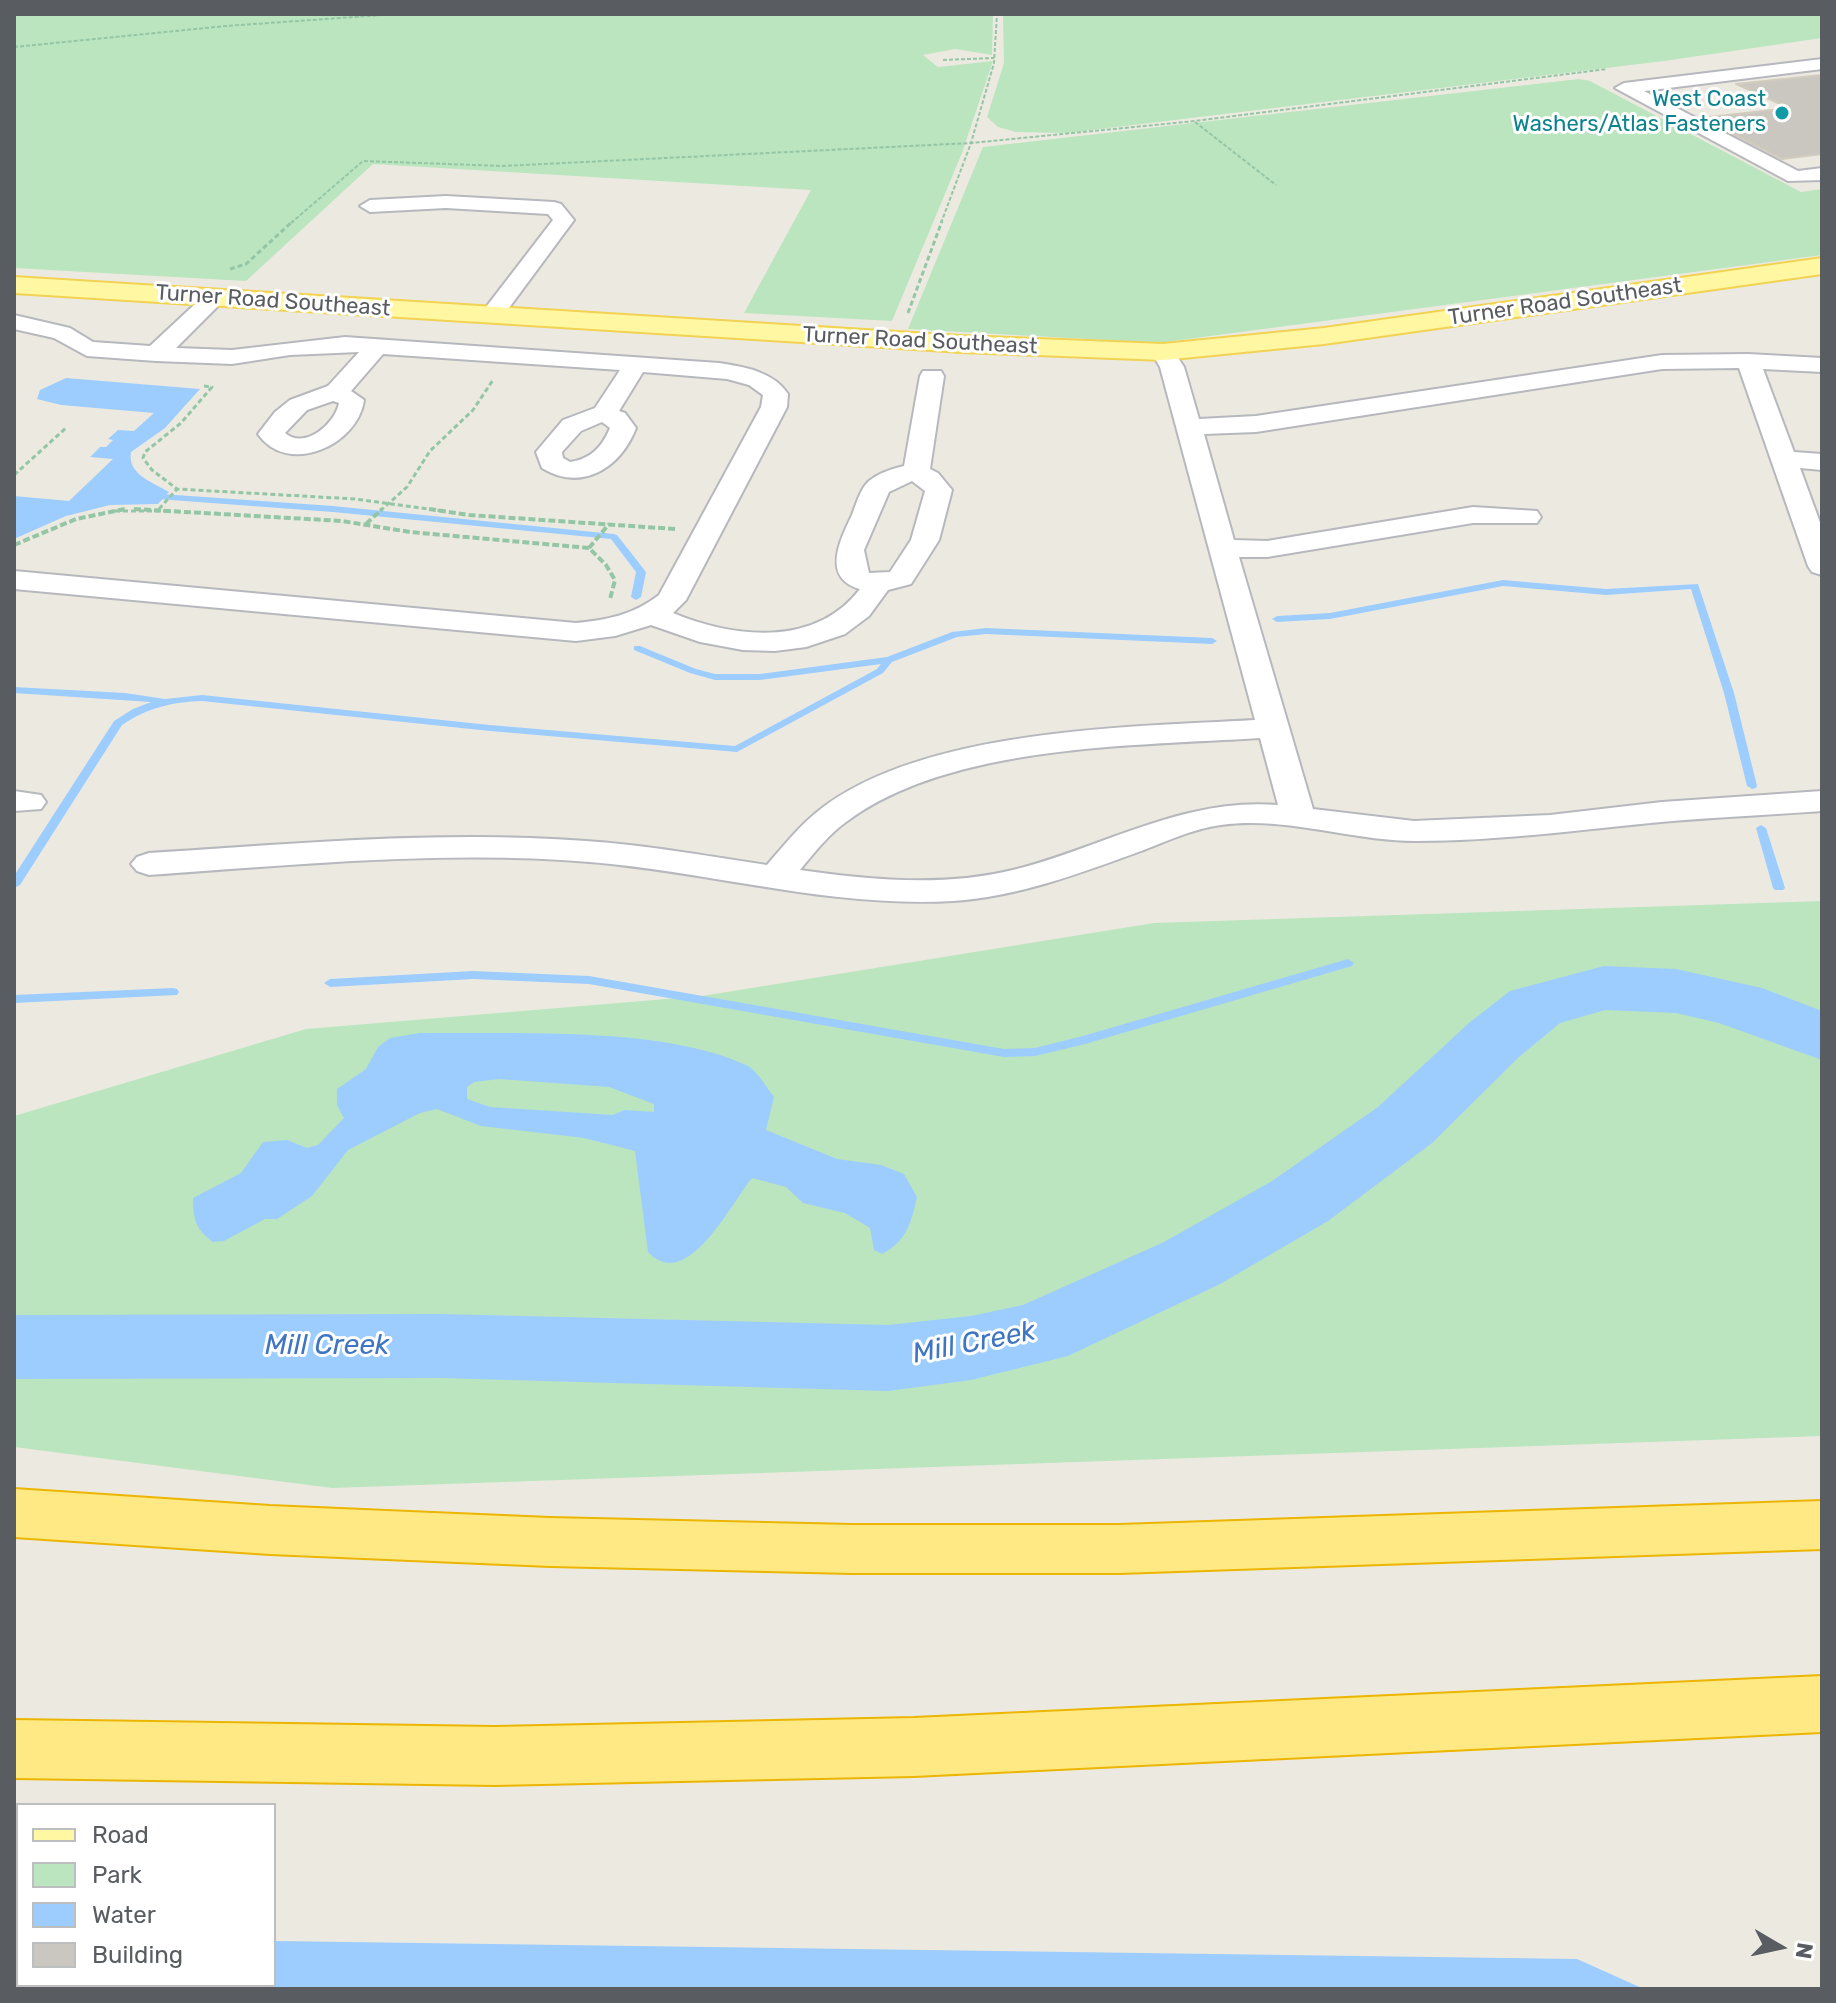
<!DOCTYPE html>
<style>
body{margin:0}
#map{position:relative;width:1836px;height:2003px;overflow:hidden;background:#eceae0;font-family:Rubik,sans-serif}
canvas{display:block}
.frame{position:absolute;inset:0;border:16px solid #595c61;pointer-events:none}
.legend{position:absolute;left:16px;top:1803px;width:260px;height:184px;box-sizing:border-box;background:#fff;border:2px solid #bdbec0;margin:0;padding:10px 14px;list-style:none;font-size:24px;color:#595c61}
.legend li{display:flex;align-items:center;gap:16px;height:40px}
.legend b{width:40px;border:2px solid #bdbec0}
.north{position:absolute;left:1740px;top:1907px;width:80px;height:80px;-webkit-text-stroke:6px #fff;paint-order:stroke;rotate:99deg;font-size:22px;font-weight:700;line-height:32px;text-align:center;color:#595c61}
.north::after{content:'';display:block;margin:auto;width:28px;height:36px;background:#595c61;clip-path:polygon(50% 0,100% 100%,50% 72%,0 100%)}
</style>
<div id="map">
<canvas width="1836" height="2003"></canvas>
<div class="frame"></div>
<ul class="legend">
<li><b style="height:10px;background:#fff7a2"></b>Road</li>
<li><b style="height:22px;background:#bbe5bf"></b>Park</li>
<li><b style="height:22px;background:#9dccff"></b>Water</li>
<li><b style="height:22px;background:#c9c7bf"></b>Building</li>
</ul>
<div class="north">N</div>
</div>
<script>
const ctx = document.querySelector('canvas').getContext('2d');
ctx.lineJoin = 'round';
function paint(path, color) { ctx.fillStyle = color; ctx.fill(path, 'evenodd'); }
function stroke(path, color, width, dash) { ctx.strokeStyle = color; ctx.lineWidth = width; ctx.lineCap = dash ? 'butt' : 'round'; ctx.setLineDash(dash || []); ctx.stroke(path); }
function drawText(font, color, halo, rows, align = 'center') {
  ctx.font = font + ' Rubik,sans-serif'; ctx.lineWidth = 6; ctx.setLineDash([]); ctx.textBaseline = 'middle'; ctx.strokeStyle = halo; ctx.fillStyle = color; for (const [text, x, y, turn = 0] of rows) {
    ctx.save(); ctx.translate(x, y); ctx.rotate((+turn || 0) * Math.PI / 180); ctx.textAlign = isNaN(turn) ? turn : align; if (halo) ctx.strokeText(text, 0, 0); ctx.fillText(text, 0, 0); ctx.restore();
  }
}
paint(new Path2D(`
 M14,14H993L992,55L955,49L923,55L938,67L993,61L962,153L892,321L744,313L811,190L373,164L246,281L14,268Z
 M1003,14H1822V38L1664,61L1067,133L1016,132L998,127L987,117L1004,63Z
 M1579,79L1590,81L1801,192L1822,189V255L1158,343L908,329L983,147Z
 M1822,901V1436L332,1488L14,1447V1116L306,1029L702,996L1154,923Z`), '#bbe5bf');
paint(new Path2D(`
 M66,378L200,389L165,428L131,452C127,474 152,482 169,492L158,504L110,505L66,516L14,539V496L69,501L113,459L90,457L100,447H106L113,440L108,439L118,430L134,431L154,413L61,405L37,399L40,390Z
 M420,1033C512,1034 663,1026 746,1065C757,1070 766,1087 774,1097L766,1130L837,1159L881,1165L904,1174L917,1197C911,1223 907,1241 882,1254L874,1250L870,1228L845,1213L803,1203L786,1187L752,1178C731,1203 687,1294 648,1252L635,1151L584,1138L481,1126L437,1109L420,1113L348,1150L312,1196L277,1219H265L224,1241L213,1242C196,1230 193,1219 193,1198L241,1173L263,1142L287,1140L307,1148L318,1145L344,1118L337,1105V1089L366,1069L378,1047L390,1038ZM499,1079L609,1087L654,1104V1112L624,1110L613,1115L490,1107L467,1099V1087L474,1082Z
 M14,1937L18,1938V1985H274V1941L1577,1959L1644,1989H14Z`), '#9dccff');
paint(new Path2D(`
 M147,493L333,506L614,534L617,535L646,572L641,597L636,600L631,597L636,572L611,539L333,512L144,498V494Z
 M1503,580L1606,589L1698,584L1734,693L1757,786L1756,788L1752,789L1747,786L1724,693L1691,589L1606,595L1503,586L1330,619L1277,622L1272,619L1277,616L1330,613Z
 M986,628L1212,638L1217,641L1212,644L986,634L957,637L892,662L883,673L737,752L490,731L202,701C172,702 147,708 122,725L20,885L14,888V876L114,721L133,709L151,702L14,693V687L125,693L165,699L202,695L490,725L735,746L877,669L881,664L760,680H715L690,673L634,650V646H640L696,669L715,674H760L887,657L952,632Z
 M1761,825L1766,828L1785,888L1783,890H1775L1773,888L1756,828Z
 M1348,959L1354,963L1352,966L1085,1044L1035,1056L1004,1057L589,984L473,979L330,987L324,983L330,979L473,971L589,976L1004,1049L1035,1048L1083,1036Z
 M173,988L177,989L179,992L177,995L14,1003V995Z`), '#9dccff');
paint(new Path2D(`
 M1604,966L1676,969L1762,988L1822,1011V1060L1719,1023L1676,1013L1605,1010L1560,1023L1519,1057L1432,1143L1328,1221L1220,1284L1068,1356L971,1380L888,1391L441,1378L14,1379V1315L441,1314L888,1325L971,1316L1023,1305L1164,1242L1272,1181L1378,1107L1469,1023L1510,991Z`), '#9dccff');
const building = new Path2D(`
 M1822,75V154L1782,159L1702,118L1789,108L1736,84Z`);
paint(building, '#c9c7bf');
stroke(building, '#d1ccbe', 2);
const minor = new Path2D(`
 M1822,59V69L1644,91L1798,171L1822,168V180L1788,181L1615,88L1624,83Z
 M446,196L554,202L561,204L574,220L500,320H484L480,315L553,220L548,214L446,208L370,212L360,206L370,200Z
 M216,290L224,292L227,297L176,348L232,350L345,337L719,363C744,367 773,371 788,394L787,407L686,600L673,613C734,638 815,648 860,589C821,578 840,540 852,515C856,505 860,489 869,481C879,473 891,469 904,466L920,376L923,371H941L944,376L930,469L938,473L952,490L939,540L911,584L888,590L869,616L845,634L806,647L775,651L743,650L700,642L651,625L615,636L576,641L14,589V571L576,623C607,620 633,615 659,595L761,407L763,395L749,385L727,379L643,372L619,411L625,413L636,428C620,469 581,492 542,468L536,452L563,420L595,408L620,370L383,354L351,391L364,400C358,445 288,477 258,434L275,412L290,400L328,386L359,352L290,355L232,364L156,361L87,356L54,338L14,329V315L70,328L93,342L150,346L208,292ZM333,401L339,403C335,424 305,450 285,433L307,410ZM602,422L610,428C602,447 591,459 570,462L563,458L562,452L581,431ZM912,481L925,491L911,540L890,572L869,573L864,550L889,492Z
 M1163,345L1171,347L1184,367L1199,419L1256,416L1662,355L1748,354L1822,358V372L1763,369L1794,452L1822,454V470L1800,468L1822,528V575L1812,572L1808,566L1739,368L1662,369L1256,432L1204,434L1234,540L1267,541L1473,507L1537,511L1541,517L1537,523H1473L1267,557H1239L1313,809L1414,821L1550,815L1662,802L1822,791V811C1768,815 1715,817 1661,822C1579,830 1498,841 1416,841C1351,841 1286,816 1221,825C1193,829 1167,841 1141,851C1081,873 1017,897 953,901C831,908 711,872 590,862C444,850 295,865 149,875L137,871L131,864L137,857L149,853C294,844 441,830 586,841C647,845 707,856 767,865C784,845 801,824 822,808C927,729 1127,727 1255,720L1160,367L1151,352L1155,347ZM1260,738L1278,805C1183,797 1102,848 1013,870C944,887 870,880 800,870C814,853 828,835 846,822C950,744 1135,746 1260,738Z
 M14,791L41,795L46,802L41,809L14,811Z`);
const major = new Path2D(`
 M1822,258V274L1324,344L1163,360L962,352L14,293V277L962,336L1163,344L1324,328Z`);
const highway = new Path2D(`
 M14,1489L270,1506L550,1518L852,1525H1119L1822,1501V1549L1119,1573H852L550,1566L270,1554L14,1537Z
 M1822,1676V1732L914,1776L495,1785L14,1778V1720L495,1727L914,1718Z`);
stroke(minor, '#b6b8bd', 4);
stroke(major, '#f2d253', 4);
stroke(highway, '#ecb500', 4);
stroke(new Path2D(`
 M14,47L226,26L397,14
 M943,60L994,58
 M1195,122L1276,185
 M291,223L363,161L503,166L971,143L994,63L997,14
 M941,223L971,143L1195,121L1607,69`), '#94c6a6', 2, [4, 2]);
stroke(new Path2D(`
 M230,269L246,264L293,221
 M908,313L942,221
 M204,386L212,387L181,423L145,452L143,458L152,470L177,489L355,499L443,511
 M14,475L67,427
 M159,509L177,489
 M115,511H170
 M380,511L407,487L430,451L473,410L493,380`), '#94c6a6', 3, [5, 3]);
stroke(new Path2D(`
 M134,509L342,521L410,532L589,548L606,565L615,580L610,599
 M429,509L469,515L675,529
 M366,524L382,509
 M14,545L76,519L125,509
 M589,548L609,524`), '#94c6a6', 4, [7, 3]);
paint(minor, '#fff');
paint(major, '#fff7a2');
paint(highway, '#fee985');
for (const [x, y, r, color] of [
 [1782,113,8,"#0f9aa8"]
]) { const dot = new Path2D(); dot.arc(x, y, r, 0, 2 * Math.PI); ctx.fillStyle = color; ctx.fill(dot); stroke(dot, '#fff', 3); }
drawText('22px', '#0d838f', '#fff', [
 ["West Coast",1766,100],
 ["Washers/Atlas Fasteners",1766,125]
], 'right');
drawText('22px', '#595c61', '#fff', [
 ["Turner Road Southeast",273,301,4],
 ["Turner Road Southeast",1565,302,-8],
 ["Turner Road Southeast",920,341,3]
]);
drawText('italic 28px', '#3f75c3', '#fff', [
 ["Mill Creek",974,1343,-11],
 ["Mill Creek",327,1346]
]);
</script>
